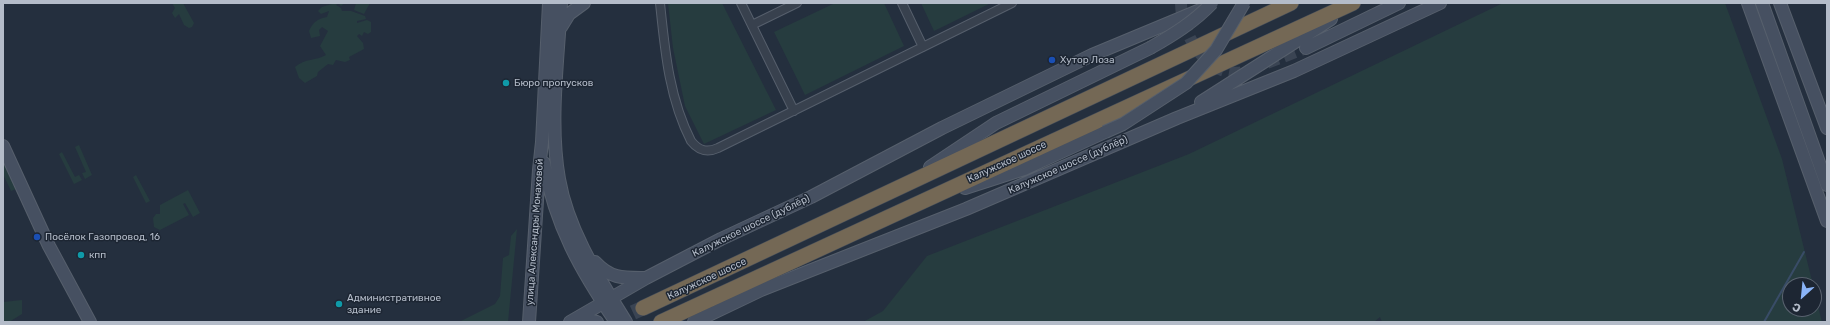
<!DOCTYPE html>
<meta charset="utf-8">
<style>
body{margin:0}
#map{position:relative;width:1830px;height:325px;overflow:hidden;background:#242f3e;font-family:Rubik,sans-serif}
canvas{display:block}
.frame{position:absolute;inset:0;border:4px solid #b4bcc9;pointer-events:none}
.north{position:absolute;left:1782px;top:277px;width:40px;height:40px;box-sizing:border-box;background:#1d2633;border:1px solid #59626f;border-radius:50%;rotate:207deg;font-size:11px;font-weight:700;line-height:16px;text-align:center;color:#b4bcc9}
.north::after{content:'';display:block;margin:auto;width:14px;height:18px;background:#8ab4f8;clip-path:polygon(50% 0,100% 100%,50% 72%,0 100%)}
</style>
<div id="map">
<canvas width="1830" height="325"></canvas>
<div class="frame"></div>
<div class="north">С</div>
</div>
<script>
const ctx = document.querySelector('canvas').getContext('2d');
ctx.lineJoin = 'round';
function paint(path, color) { ctx.fillStyle = color; ctx.fill(path, 'evenodd'); }
function stroke(path, color, width, dash) { ctx.strokeStyle = color; ctx.lineWidth = width; ctx.lineCap = dash ? 'butt' : 'round'; ctx.setLineDash(dash || []); ctx.stroke(path); }
function drawText(font, color, halo, rows, align = 'center') {
  ctx.font = font + ' Rubik,sans-serif'; ctx.lineWidth = 3; ctx.setLineDash([]); ctx.textBaseline = 'middle'; ctx.strokeStyle = halo; ctx.fillStyle = color; for (const [text, x, y, turn = 0] of rows) {
    ctx.save(); ctx.translate(x, y); ctx.rotate((+turn || 0) * Math.PI / 180); ctx.textAlign = isNaN(turn) ? turn : align; if (halo) ctx.strokeText(text, 0, 0); ctx.fillText(text, 0, 0); ctx.restore();
  }
}
paint(new Path2D(`
 M172,3H183L194,23L192,27L189,28L184,25L179,14L175,18L172,13L175,8Z
 M335,3H345L341,6L338,3L336,5L341,8L342,11H351L365,16L366,19L357,21V23L367,20L371,22V32L368,34L364,32L362,36L359,34L357,36L363,43L364,49L349,57L350,60L345,62L336,60L333,65L328,64L318,72L317,76L305,83L299,78L295,67C305,58 316,61 326,55L320,46L328,31L322,27L319,30L320,36L311,38L309,31C313,22 317,19 327,17L329,11L321,14L318,11L322,7Z
 M356,3H370L364,14L354,10Z
 M668,3H722L776,110L704,144L685,106L673,48Z
 M835,3H884L904,46L805,95L774,32Z
 M921,3H991L934,31Z
 M1503,3H1725L1782,159L1813,285H1790V309H1814V290L1822,322H1382L1380,317L1374,322H863L883,311L927,256L1189,154Z
 M79,145L92,175L85,179L82,173L86,172L75,147Z
 M62,152L75,177L79,175L82,180L74,184L59,154Z
 M3,162L16,189L11,191L3,174Z
 M136,175L150,201L146,203L133,177Z
 M188,190L200,213L193,217L185,203L183,204L189,215L160,230L154,227L153,218L156,214H160V205Z
 M517,229L508,322H459L495,304L500,296L503,258L509,255L511,236Z
 M22,300V314L9,322H3V302Z`), '#263c3f');
stroke(new Path2D(`
 M1764,322L1804,252`), '#394c67', 2);
stroke(new Path2D(`
 M1181,3C1181,37 1212,85 1250,70
 M1267,63L1306,48`), '#3a4453', 12, [12, 6]);
stroke(new Path2D(`
 M612,322L643,308`), '#3a4453', 15, [15, 8]);
const street = new Path2D(`
 M660,3C665,51 669,98 691,141C699,151 707,153 718,148L1012,3
 M741,3L794,111
 M902,3L923,47
 M752,25L797,3`);
const secondary = new Path2D(`
 M561,3C558,61 549,122 559,179C568,231 599,278 626,322
 M1748,3L1827,221
 M1762,3L1827,185
 M1780,3L1827,128
 M561,27L569,14L584,3
 M1306,48L1399,3
 M1201,102L1331,19
 M3,146L49,246L90,322
 M544,163C555,225 581,271 616,322
 M930,167L996,123L1150,48
 M965,188L1024,169L1105,132
 M595,262C611,279 623,278 645,278
 M574,320H589L597,322
 M529,322L539,170L542,142L549,3
 M570,322L646,278L721,239L811,197L942,128L1092,55L1205,8
 M694,322L761,290L966,209L1177,118L1294,71L1440,3`);
const highway = new Path2D(`
 M643,308L1291,3
 M661,322L1353,3`);
stroke(street, '#565f6c', 10);
stroke(secondary, '#565f6c', 14);
stroke(highway, '#434c59', 16);
stroke(street, '#38414e', 8);
stroke(secondary, '#465061', 12);
stroke(highway, '#746855', 15);
const secondaryBridge = new Path2D(`
 M1150,48C1173,35 1194,22 1212,3
 M1105,132L1123,124L1186,83L1216,50L1244,3`);
stroke(secondaryBridge, '#565f6c', 14, []);
stroke(secondaryBridge, '#465061', 12);
for (const [x, y, r, color] of [
 [1052,60,4,"#1a4fb4"],
 [506,83,4,"#0f9aa8"],
 [37,237,4,"#1a4fb4"],
 [81,255,4,"#0f9aa8"],
 [339,304,4,"#0f9aa8"]
]) { const dot = new Path2D(); dot.arc(x, y, r, 0, 2 * Math.PI); ctx.fillStyle = color; ctx.fill(dot); stroke(dot, '#1d2633', 1.5); }
drawText('10px', '#b4bcc9', '#1d2633', [
 ["Хутор Лоза",1060,60],
 ["Бюро пропусков",514,83],
 ["Посёлок Газопровод, 16",45,237],
 ["кпп",89,255],
 ["Административное",347,298],
 ["здание",347,310]
], 'left');
drawText('10px', '#b4bcc9', '#1d2633', [
 ["Калужское шоссе",1007,162,-25],
 ["Калужское шоссе (дублёр)",1068,165,-24],
 ["Калужское шоссе (дублёр)",751,226,-26],
 ["улица Александры Монаховой",535,232,-86],
 ["Калужское шоссе",707,279,-25]
]);
</script>
